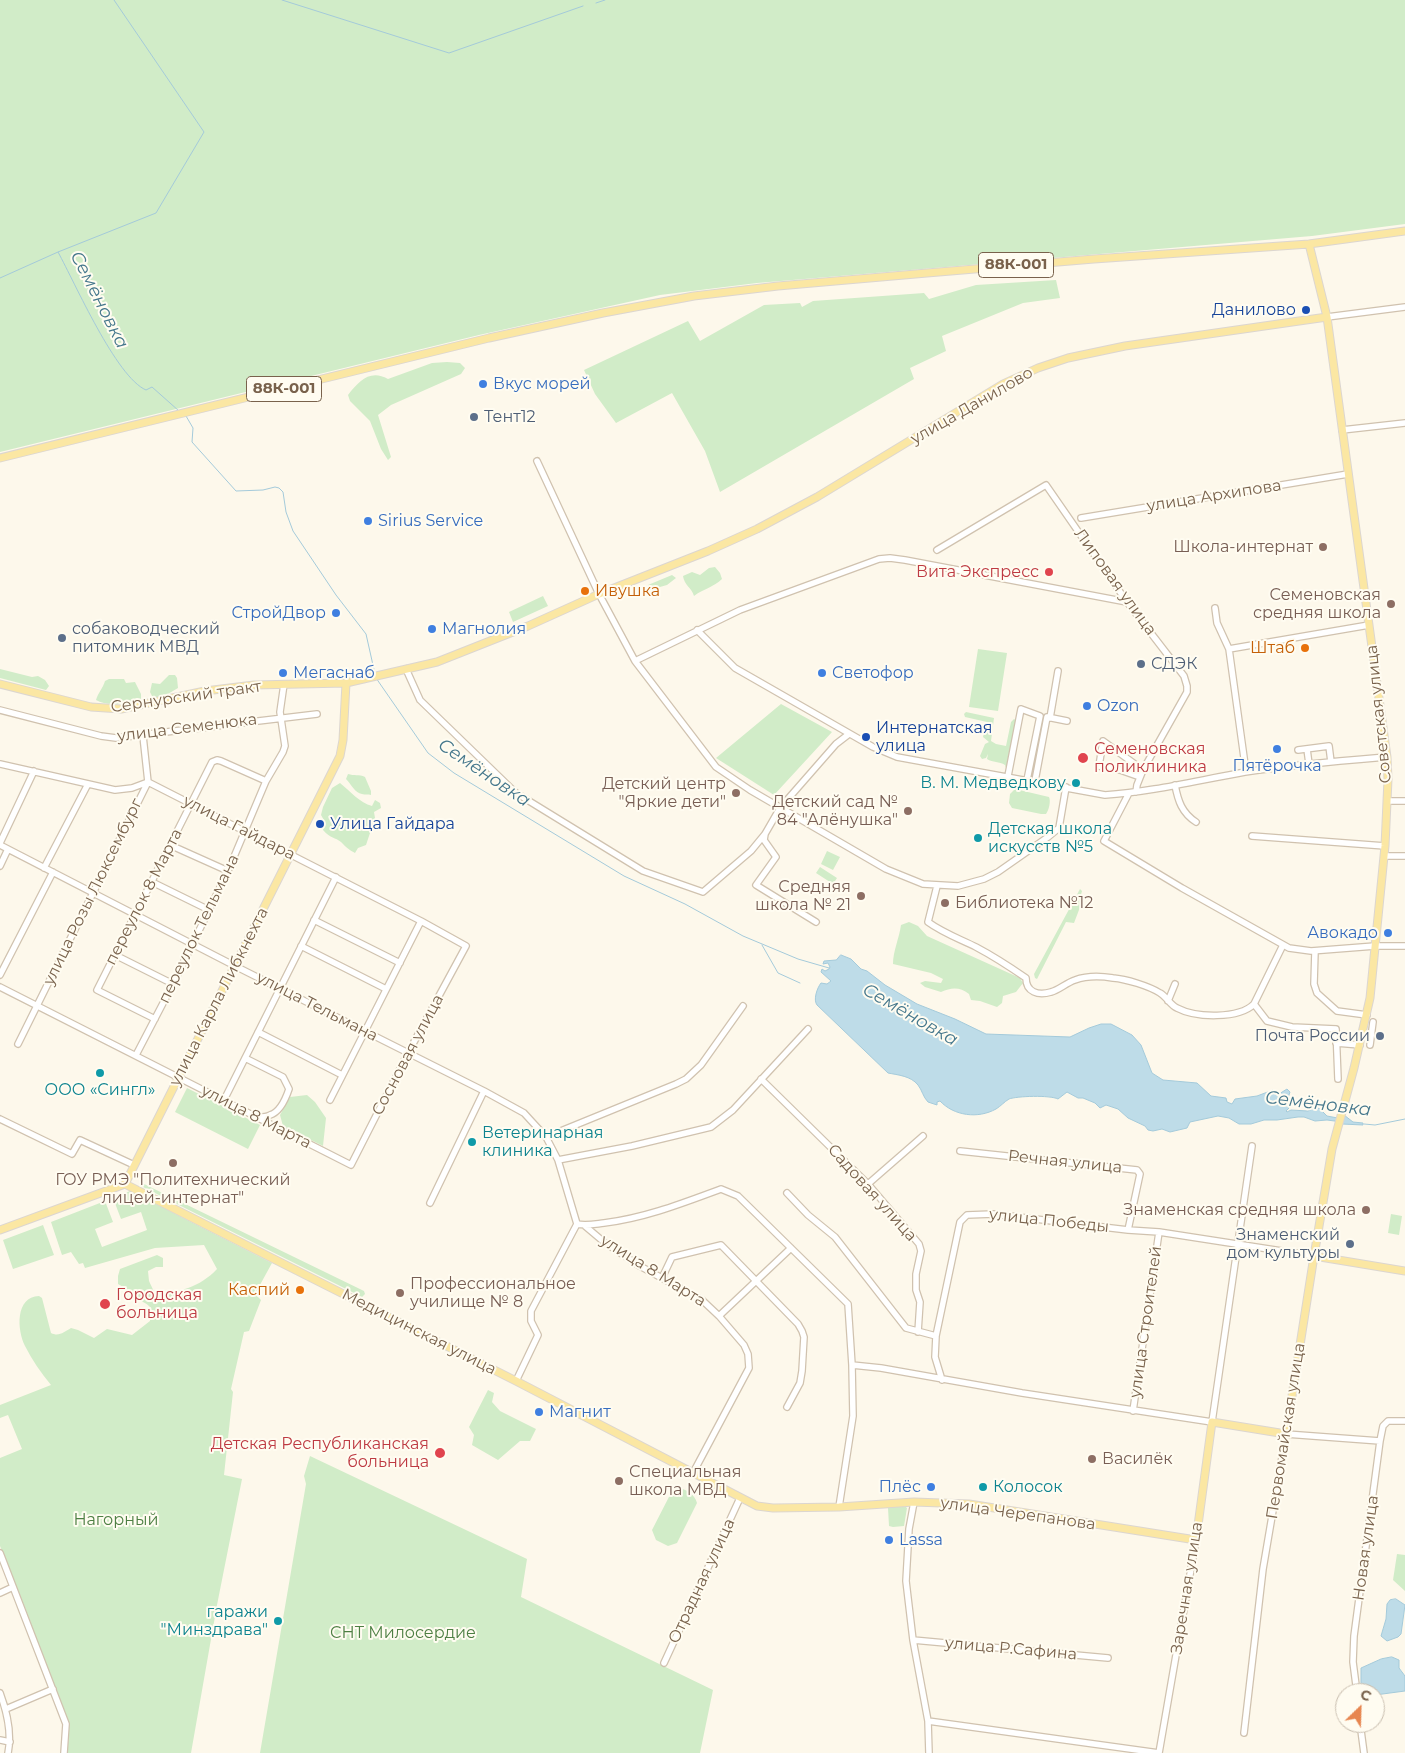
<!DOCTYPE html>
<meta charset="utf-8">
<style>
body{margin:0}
#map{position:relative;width:1405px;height:1753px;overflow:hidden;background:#fdf8eb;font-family:Montserrat,sans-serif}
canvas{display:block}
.north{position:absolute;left:1335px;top:1683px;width:50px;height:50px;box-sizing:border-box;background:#fffcf1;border:1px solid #c9beaf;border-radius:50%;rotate:24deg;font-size:14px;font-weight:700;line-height:20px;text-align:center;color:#79624c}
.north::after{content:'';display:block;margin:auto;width:18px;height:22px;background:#e78650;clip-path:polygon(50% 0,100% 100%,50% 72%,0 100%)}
</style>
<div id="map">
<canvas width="1405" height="1753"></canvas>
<div class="north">С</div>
</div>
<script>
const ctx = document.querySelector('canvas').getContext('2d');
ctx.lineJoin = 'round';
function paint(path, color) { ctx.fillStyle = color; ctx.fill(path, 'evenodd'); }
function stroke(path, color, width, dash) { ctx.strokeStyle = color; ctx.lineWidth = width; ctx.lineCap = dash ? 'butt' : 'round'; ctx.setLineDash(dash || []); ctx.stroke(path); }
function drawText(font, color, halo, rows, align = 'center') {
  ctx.font = font + ' Montserrat,sans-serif'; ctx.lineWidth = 4; ctx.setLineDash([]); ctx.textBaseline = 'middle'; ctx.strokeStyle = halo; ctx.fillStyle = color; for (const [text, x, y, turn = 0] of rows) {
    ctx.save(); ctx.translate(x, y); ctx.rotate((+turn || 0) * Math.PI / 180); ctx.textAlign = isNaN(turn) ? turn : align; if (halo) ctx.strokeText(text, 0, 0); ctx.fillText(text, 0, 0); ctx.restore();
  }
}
paint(new Path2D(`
 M0,0H1405V224L1312,236L757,283L660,295L479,335L0,452Z
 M1056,280L1060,298L1023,303L942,336L946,351L910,368L914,379L720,492L705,451L672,393L616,423L595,394L584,370L688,321L700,341L764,305L800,303L802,307L813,301L924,293L929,299L976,285Z
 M447,362L460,363L465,368L461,374L391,405L378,415L391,457L388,460L381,449L370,421L350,401L348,395C359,381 370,369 388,379L432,363Z
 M715,567L720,573L722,579C714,587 703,589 694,596C692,588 684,585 683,576L692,572L700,575L709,568Z
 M672,575L676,578L667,585L649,590L648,585Z
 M543,596L548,606L513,622L509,612Z
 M978,649L1007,653L998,711L969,707Z
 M0,669L32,677L38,676L45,680L49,686L46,690L0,678Z
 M169,675H175L177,678L178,688L161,698H153L150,692L152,683L160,684Z
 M109,679H124L126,683L135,682L141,694V700C128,703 107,707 96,700C98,693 103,688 105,681Z
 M781,704L832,732L774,795L716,758Z
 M966,712L994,718L991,741L996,744L1006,746L1011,722L1014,719L1017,721L1008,767L1006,768L1005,765C999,761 993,763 987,759L988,754L986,758L982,759L980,756L985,744L989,742L983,737L987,722L965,717L964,714Z
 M348,774C354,776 359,774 365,777L371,791V795C368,794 365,795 362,794C355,793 351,784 346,779Z
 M340,783C350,791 360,803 372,806L375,800L380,803L381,808L374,812L375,818L366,845L358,848L355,853C349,850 346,847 341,842C335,837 331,839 323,830L325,822L321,815L323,807L332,788Z
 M1015,789L1049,797C1051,801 1049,810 1046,814H1041L1012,808L1009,803L1010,794Z
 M827,851L840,857L833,870L821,864Z
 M820,867L837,878L833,884L816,873Z
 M1080,889L1082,891L1080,898L1082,902L1074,923L1066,922L1037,979L1035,978L1034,974Z
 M909,922L918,926L927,936L1020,978L1023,983L1016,992L1003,996L1002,1003L997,1007L980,1001L971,1000L969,994C960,987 952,987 941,992L925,987L920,983L925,981L941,983L943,979L931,973L893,964C893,951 899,939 901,925Z
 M187,1088L260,1125L248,1149L175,1112Z
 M307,1095L315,1102L326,1118L323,1146L283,1126L280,1115L290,1097Z
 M139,1183H142L364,1291L365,1294L362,1297L141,1186Z
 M130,1191L272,1263L255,1294L261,1300L249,1331L244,1332L231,1389L233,1392L224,1475L242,1479L217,1605L191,1753H67L69,1734L67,1721L26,1610L0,1546V1458L22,1449L8,1415L0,1418V1405L51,1385C41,1373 32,1360 25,1346C17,1330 15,1297 39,1296L42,1298L51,1333C59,1337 64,1332 71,1328L78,1330L94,1338L107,1329L132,1335L150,1321L151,1308C144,1299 129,1300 125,1288L118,1284V1276L120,1269L157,1255L163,1258V1267H156L148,1271L149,1281L156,1296C180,1291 199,1288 217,1269L204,1245L155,1248L85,1268L83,1263L79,1264L71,1252L62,1255L51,1222L105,1201L113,1222L95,1229L102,1247L147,1230L141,1212L121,1219L113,1198Z
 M1391,1214L1402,1216L1399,1235L1388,1233Z
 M43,1225L54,1255L13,1269L3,1240Z
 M488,1390L494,1393L492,1402L500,1411L536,1429L530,1441H520L498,1460L472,1445L474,1435L469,1427Z
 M310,1456L527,1559L521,1597L713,1690L700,1753H260L306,1484L304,1476Z
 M678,1488C687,1489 695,1495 697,1503L677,1543L668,1546L656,1540L652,1530L672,1491Z
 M904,1505L907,1508L904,1526L893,1527L889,1526L888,1508L889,1506Z
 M1397,1554L1405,1555V1591L1393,1580Z`), '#d1ecc8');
const water = new Path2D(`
 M841,955L851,959L861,969L867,971L885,985L917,1004L955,1019L986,1034L1070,1037L1089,1028L1101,1024H1111L1132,1035L1141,1045L1152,1073L1163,1080L1197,1083L1211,1096L1226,1098L1227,1102L1232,1104L1235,1099L1257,1096L1273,1090L1274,1093L1279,1094L1287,1089L1290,1092L1288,1098L1289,1108L1286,1111L1287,1112L1291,1110L1308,1111L1316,1107L1320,1109L1327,1116L1343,1119L1344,1115L1353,1122L1363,1123V1125L1342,1124V1122L1327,1120L1315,1121L1304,1117H1298L1277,1120H1264L1251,1124H1239L1229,1118L1218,1116L1190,1122L1187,1128L1170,1132L1162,1129L1153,1131L1148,1130L1145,1126L1128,1118L1118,1109L1106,1105L1100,1108L1095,1103L1083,1098H1078L1067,1092L1058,1099C1050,1095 1017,1096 1009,1099C1004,1102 1001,1106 996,1109C978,1119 954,1116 940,1101L937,1102V1105L928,1102C923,1097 922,1090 918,1085C911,1076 898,1075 888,1073L817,1005C813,1000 817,988 821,983L827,984L831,981L821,972L822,969L825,971L829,969L830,967L828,963L823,964L824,961L836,960Z
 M1396,1599L1405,1605L1401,1634L1398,1637L1387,1641L1381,1636L1386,1619L1387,1604L1390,1600Z
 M1392,1657L1399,1660V1668L1405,1676V1691L1375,1695V1693H1364L1361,1686V1668L1381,1659Z`);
paint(water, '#bedce8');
stroke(water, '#a4cada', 1);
stroke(new Path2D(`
 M114,0L204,132L156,213L58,252C75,283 116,377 146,390L152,387L179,411
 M282,0L449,53L583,6
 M596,3L605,0
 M0,278L58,252
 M186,416L193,428L192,442L236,491L263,490L275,487L279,488L283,492L286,512L293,531L336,595L366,634L375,674
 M376,678L428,753L454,773L624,876L685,904L743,936L798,959L829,968
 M762,945L778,973L800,983
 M1364,1124L1375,1125L1405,1119`), '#a4cada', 1);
const minor = new Path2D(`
 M1327,317L1405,307
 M1342,430L1405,423
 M537,461L599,594L635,661L716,767L750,790L886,869L923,884L958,886L984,879L998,872L1048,837L1059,828L1066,787
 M1081,518L1348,474
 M937,550L1046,485L1127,602L1184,676L1187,686V692L1143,770L1137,785L1136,792
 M1215,608L1217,623L1229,649L1246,772
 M697,630L735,668L873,747L897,757L1105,795C1152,792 1199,780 1245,772C1292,765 1340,761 1387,757
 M1229,649L1369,625
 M635,661L740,610L879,559L890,558L905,560L1127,602
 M406,669L420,700L516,793L643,871L703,892L751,851L765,834L780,808L836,744L849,734
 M0,710L101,736L116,738L317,714
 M1047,717L1067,721
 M1050,718L1058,671
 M1307,749L1309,764
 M1298,750L1329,746L1331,762
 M0,764L115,790L132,788L148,782L421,921L466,946L408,1053L351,1165L0,987
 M1008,776L1021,709L1040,716L1027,780
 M1140,777L1120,770L1099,766L1103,741L1143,770
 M1035,781L1047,717
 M1175,785C1178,801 1182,813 1196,822
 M1129,793L1104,841L1182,888L1289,948L1311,951L1375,946H1405
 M1387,801H1405
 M765,834L764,840L776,857L756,885L816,922
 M1252,836L1385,846
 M0,843L34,771
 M0,845L235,966L484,1091L524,1113L546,1137L558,1160L577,1224L531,1311V1321L538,1335L516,1381
 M170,845L228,871
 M1384,856H1405
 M0,866L8,849
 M44,868L88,784
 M152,882L209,910
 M937,886L928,922C943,933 960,939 976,947C993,956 1010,967 1026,978C1026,992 1038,996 1051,992C1059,990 1066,983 1075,980C1086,976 1101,976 1113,978C1126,979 1149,986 1160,993C1167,997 1170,1005 1177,1008C1196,1018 1239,1019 1254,1004L1283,945
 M314,920L400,963
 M301,946L386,989
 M1315,951L1314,984L1317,993L1337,1011L1367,1015
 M115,955L173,984
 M0,975L53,872
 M1168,1001L1175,984
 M1254,1004L1267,1021L1292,1027L1336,1029L1338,1079
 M155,1019L97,990L212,762L217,760L221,761L266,781
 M258,1032L342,1075
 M1336,1043L1360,1045
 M18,1044L148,782L143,736
 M1370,1045L1373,1022
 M136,1055L173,984L228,871L266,781L283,752L285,746L280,712L284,684
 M245,1058L283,1077L289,1089C286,1098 280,1112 270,1115C267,1117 262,1117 258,1117
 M761,1079L868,1184L919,1244L921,1251L916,1274V1290L920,1302L918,1332
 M224,1100L336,877
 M330,1100L421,921
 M0,1119L72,1154L80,1140L134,1165
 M546,1137L676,1084L686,1079L701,1065L743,1006
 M960,1151L1137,1170L1140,1174L1128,1230
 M558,1160L632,1146L711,1127L733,1110L808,1029
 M868,1184L923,1136
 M787,1193L808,1215L835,1237L906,1328L936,1336
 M430,1203L484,1091
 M577,1224C586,1226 595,1224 604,1223C645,1218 683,1203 721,1189L738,1196L848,1304L852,1365L853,1416L839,1507
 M585,1226L604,1242L638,1265L702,1300L719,1316L744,1345L748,1354L749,1368L693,1473
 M662,1278L672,1257L721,1245L798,1324L802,1331L804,1337L802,1371L800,1383L787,1407
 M719,1316L791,1248
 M852,1365L881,1368L1022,1393L1212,1422L1252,1146
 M942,1380L935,1357L936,1336L960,1222L967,1215L993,1214L1128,1230L1159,1232L1314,1256
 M1133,1411L1159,1232
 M914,1502L909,1529L906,1581L913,1640L928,1721L929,1753
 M0,1553L66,1724L64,1753
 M0,1593L13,1587
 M913,1640L1108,1658
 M664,1663L740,1498
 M0,1693C7,1712 12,1733 8,1753
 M1357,1693L1353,1662L1354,1636L1380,1441L1383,1426L1388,1421H1405
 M6,1709L53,1689
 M928,1721L1159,1753L1196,1540
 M1360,1723L1364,1753
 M1244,1733L1263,1569L1286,1434L1380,1441
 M0,1740L10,1742`);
const major = new Path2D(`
 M0,458L489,338L603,313L694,296L778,286L927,273L1094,259L1309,244L1405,231
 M0,684L91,707L121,709L205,691L254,685L346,683L437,662L528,626L599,594L708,551L757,529L817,497L1003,384L1038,368L1068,358L1125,346L1327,317
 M125,1184L516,1381L757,1506L773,1508L839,1507L914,1502L969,1504L1196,1540L1212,1422L1286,1434L1314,1256L1332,1149L1354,1068L1370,998L1385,846L1388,779L1387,757L1327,317L1309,244
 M0,1230L125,1184L340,756L343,740L346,683
 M1314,1256L1405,1271`);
stroke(minor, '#d0c2af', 8);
stroke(major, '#dcd6d0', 9);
stroke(minor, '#fff', 5.5);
stroke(major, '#fbe7a3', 7);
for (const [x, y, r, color] of [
 [1306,310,5,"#1a4fb4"],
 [483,384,5,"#3f7fe0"],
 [474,417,5,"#5c6f8a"],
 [368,521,5,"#3f7fe0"],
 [1323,547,5,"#8d6e63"],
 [1049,572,5,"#e0444e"],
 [585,591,5,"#e8710a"],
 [1391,604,5,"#8d6e63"],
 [336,613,5,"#3f7fe0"],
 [432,629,5,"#3f7fe0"],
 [62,638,5,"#5c6f8a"],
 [1305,648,5,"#e8710a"],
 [1141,664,5,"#5c6f8a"],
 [283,673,5,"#3f7fe0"],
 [822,673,5,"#3f7fe0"],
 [1087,706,5,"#3f7fe0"],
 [866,737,5,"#1a4fb4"],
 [1277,749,5,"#3f7fe0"],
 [1083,758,6,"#e0444e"],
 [1076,783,5,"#0f9aa8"],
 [736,793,5,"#8d6e63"],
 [908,811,5,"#8d6e63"],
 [320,824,5,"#1a4fb4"],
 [978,838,5,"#0f9aa8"],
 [861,896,5,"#8d6e63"],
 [945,903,5,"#8d6e63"],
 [1388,933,5,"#3f7fe0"],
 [1380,1036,5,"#5c6f8a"],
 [100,1073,5,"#0f9aa8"],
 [472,1142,5,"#0f9aa8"],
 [173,1163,5,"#8d6e63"],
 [1366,1210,5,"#8d6e63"],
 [1350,1244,5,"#5c6f8a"],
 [300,1290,5,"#e8710a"],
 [400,1293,5,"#8d6e63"],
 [105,1304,6,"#e0444e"],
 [539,1412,5,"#3f7fe0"],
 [440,1453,6,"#e0444e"],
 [1092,1459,5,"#8d6e63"],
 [619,1481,5,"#8d6e63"],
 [931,1487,5,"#3f7fe0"],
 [983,1487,5,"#0f9aa8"],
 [889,1540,5,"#3f7fe0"],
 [278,1621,5,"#0f9aa8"]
]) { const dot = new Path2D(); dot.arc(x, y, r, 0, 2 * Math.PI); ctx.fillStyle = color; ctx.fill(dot); stroke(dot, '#fffcf1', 2); }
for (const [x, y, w] of [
 [1016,265,75],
 [284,389,75]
]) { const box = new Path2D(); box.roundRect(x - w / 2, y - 12.5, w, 25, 4); ctx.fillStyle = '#fffcf1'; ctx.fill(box); stroke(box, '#79624c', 1); }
drawText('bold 15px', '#79624c', null, [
 ["88К-001",1016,265],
 ["88К-001",284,389]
]);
drawText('16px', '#164399', '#fffcf1', [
 ["Данилово",1296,310,"right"],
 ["Интернатская",876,728],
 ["улица",876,746],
 ["Улица Гайдара",330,824]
], 'left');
drawText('16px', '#366cbe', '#fffcf1', [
 ["Вкус морей",493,384],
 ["Sirius Service",378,521],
 ["СтройДвор",326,613,"right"],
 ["Магнолия",442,629],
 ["Мегаснаб",293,673],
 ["Светофор",832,673],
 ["Ozon",1097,706],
 ["Пятёрочка",1277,766,"center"],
 ["Авокадо",1378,933,"right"],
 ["Магнит",549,1412],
 ["Плёс",921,1487,"right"],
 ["Lassa",899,1540]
], 'left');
drawText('16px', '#79624c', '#fffcf1', [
 ["улица Данилово",972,406,-30],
 ["улица Архипова",1214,496,-9],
 ["Липовая улица",1115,582,54],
 ["Сернурский тракт",186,697,-8],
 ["Советская улица",1379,714,-96],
 ["улица Семенюка",187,728,-7],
 ["улица Гайдара",239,828,27],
 ["улица Розы Люксембург",93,892,-64],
 ["переулок 8 Марта",144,897,-63],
 ["переулок Тельмана",199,929,-64],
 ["улица Карла Либкнехта",219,997,-63],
 ["улица Тельмана",317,1007,27],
 ["Сосновая улица",408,1055,-62],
 ["улица 8 Марта",256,1117,27],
 ["Речная улица",1065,1162,6],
 ["Садовая улица",872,1193,48],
 ["улица Победы",1049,1221,6],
 ["улица 8 Марта",653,1271,32],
 ["улица Строителей",1146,1322,-82],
 ["Медицинская улица",419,1332,27],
 ["Первомайская улица",1286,1431,-81],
 ["улица Черепанова",1018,1514,8],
 ["Новая улица",1366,1548,-82],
 ["Отрадная улица",702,1581,-65],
 ["Заречная улица",1187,1588,-81],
 ["улица Р.Сафина",1011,1649,5]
]);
drawText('16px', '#4e5e75', '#fffcf1', [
 ["Тент12",484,417],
 ["собаководческий",72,629],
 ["питомник МВД",72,647],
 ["СДЭК",1151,664],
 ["Почта России",1370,1036,"right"],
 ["Знаменский",1340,1235,"right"],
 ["дом культуры",1340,1253,"right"]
], 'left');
drawText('16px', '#785e54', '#fffcf1', [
 ["Школа-интернат",1313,547],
 ["Семеновская",1381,595],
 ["средняя школа",1381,613],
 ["Детский центр",726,784],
 ["\"Яркие дети\"",726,802],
 ["Детский сад №",898,802],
 ["84 \"Алёнушка\"",898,820],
 ["Средняя",851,887],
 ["школа № 21",851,905],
 ["Библиотека №12",955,903,"left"],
 ["ГОУ РМЭ \"Политехнический",173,1180,"center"],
 ["лицей-интернат\"",173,1198,"center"],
 ["Знаменская средняя школа",1356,1210],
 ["Профессиональное",410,1284,"left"],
 ["училище № 8",410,1302,"left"],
 ["Василёк",1102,1459,"left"],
 ["Специальная",629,1472,"left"],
 ["школа МВД",629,1490,"left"]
], 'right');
drawText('16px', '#be3a42', '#fffcf1', [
 ["Вита Экспресс",1039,572],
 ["Семеновская",1094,749,"left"],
 ["поликлиника",1094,767,"left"],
 ["Городская",116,1295,"left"],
 ["больница",116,1313,"left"],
 ["Детская Республиканская",429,1444],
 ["больница",429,1462]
], 'right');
drawText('16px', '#c56008', '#fffcf1', [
 ["Ивушка",595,591,"left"],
 ["Штаб",1295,648],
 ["Каспий",290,1290]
], 'right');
drawText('16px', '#0d838f', '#fffcf1', [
 ["В. М. Медведкову",1066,783,"right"],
 ["Детская школа",988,829],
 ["искусств №5",988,847],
 ["ООО «Сингл»",100,1090,"center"],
 ["Ветеринарная",482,1133],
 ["клиника",482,1151],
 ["Колосок",993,1487],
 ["гаражи",268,1612,"right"],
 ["\"Минздрава\"",268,1630,"right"]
], 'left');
drawText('16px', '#4d7f43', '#fffcf1', [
 ["Нагорный",116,1520],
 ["СНТ Милосердие",403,1633]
]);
drawText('italic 18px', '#45778c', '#fffcf1', [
 ["Семёновка",99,300,63],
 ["Семёновка",484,773,34],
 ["Семёновка",910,1015,30],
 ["Семёновка",1318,1104,7]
]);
</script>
